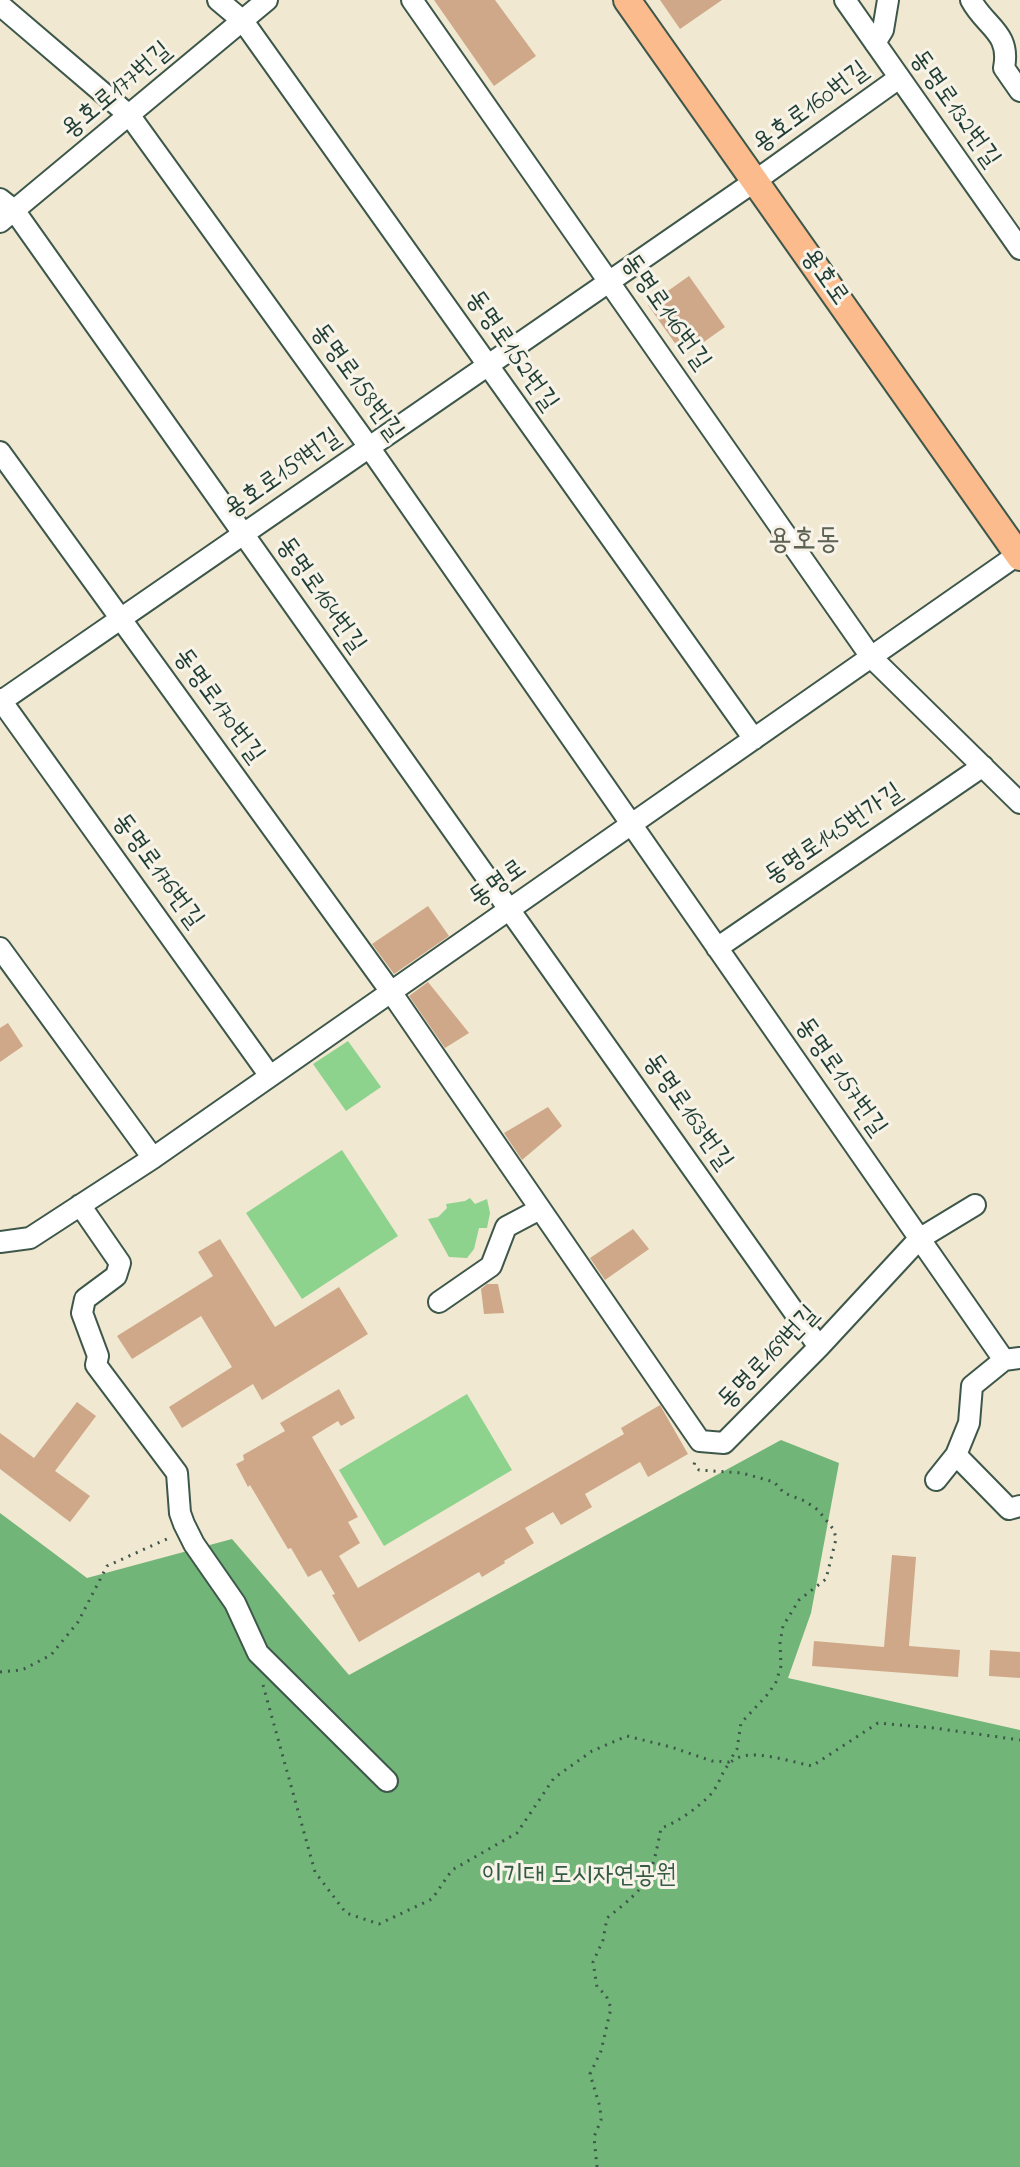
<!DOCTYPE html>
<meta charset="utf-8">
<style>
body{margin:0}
canvas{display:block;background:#f0e8d0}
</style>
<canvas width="1020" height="2167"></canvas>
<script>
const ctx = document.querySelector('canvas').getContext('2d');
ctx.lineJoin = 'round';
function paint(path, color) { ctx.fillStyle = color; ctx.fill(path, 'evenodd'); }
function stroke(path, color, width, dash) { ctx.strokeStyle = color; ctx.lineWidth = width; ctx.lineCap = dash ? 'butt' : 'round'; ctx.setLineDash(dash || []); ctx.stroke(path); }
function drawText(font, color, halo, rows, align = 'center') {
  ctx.font = font + ' "Indie Flower","Poor Story",sans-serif'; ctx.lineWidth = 6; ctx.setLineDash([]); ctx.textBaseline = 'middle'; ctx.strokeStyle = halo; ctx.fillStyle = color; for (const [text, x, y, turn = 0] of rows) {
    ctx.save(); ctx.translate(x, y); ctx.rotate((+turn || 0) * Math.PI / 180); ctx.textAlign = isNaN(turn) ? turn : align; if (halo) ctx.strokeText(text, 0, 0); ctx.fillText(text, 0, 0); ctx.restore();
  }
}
paint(new Path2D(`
 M348,1041L381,1087L346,1111L313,1064Z
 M342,1150L398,1236L302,1299L246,1213Z
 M470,1198L475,1204L487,1199L490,1213L487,1228H479L474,1249L467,1258L449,1257L428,1219L438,1217L447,1208L446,1204L465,1201Z
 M467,1394L512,1470L384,1546L339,1470Z`), '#8dd38d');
paint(new Path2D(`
 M781,1440L839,1463L811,1613L788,1678L1020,1730V2167H0V1513L87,1578L232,1539L349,1675Z`), '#72b578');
paint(new Path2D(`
 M434,0H495L536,56L494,86Z
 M660,0H722L680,29Z
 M689,276L725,327L684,356L648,305Z
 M428,906L449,936L394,974L372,944Z
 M428,982L469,1033L445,1048L409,996Z
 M8,1023L23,1046L0,1062V1028Z
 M548,1107L562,1126L522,1160L504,1133Z
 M633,1229L649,1249L605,1280L590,1258Z
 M220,1239L275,1327L339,1287L368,1334L262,1400L253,1384L182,1428L169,1407L232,1367L201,1316L132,1359L117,1336L213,1276L198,1252Z
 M487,1284H498L504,1313L484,1314L481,1289Z
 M339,1389L355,1418L341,1426L338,1421L312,1437L358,1517L348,1522L360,1543L339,1556L358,1588L624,1434L621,1428L660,1405L688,1454L648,1477L640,1462L585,1494L592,1507L561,1525L553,1512L525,1528L534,1543L504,1561L505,1563L482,1577L479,1572L359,1642L332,1595L335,1594L321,1570L308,1577L291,1548L288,1549L250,1485L248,1487L236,1464L244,1460L243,1455L285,1431L280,1423Z
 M77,1402L96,1416L55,1471L90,1496L70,1522L0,1469V1433L34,1458Z
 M892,1555L916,1557L909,1646L960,1650L958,1677L812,1666L814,1641L884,1647Z
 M990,1650L1020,1652V1678L989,1676Z`), '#cfa889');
const minor = new Path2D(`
 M218,0L243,21L754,739
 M412,0L871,657L1020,803
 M845,0L1020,249
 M971,0C985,27 1011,32 1004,68L1020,91
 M0,5L130,116L369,447L1004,1360
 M875,43L883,30L888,0
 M0,199L14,210L819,1347
 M0,222L267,0
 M0,452L391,992L700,1441L724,1443L819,1347L919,1239L975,1205
 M0,699L270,1076
 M0,702L755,181L899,78
 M0,948L153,1158
 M717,948L983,766
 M80,1205L120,1263L116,1276L85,1299L82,1313L98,1356L96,1365L177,1473L180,1513L184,1524L194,1544L235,1603L258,1653L387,1781
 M0,1242L30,1238L153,1158L1020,553
 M439,1302L491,1266L506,1227L540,1209
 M1020,1358L1004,1360L972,1386L969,1423L956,1455L1009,1509L1020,1506
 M936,1480L956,1455`);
const major = new Path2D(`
 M627,0L1020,557`);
stroke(minor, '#3e574b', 24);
stroke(major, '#3e574b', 30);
stroke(new Path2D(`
 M0,1672L22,1670L51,1655L78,1622L107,1566L169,1538
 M263,1685L315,1872L346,1913L379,1924L432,1899L452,1870L517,1833L554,1778L592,1751L627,1736L671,1747L712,1761L729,1762L737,1749L741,1723L768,1694L776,1682L781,1666L780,1643L783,1626L799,1600L826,1579L836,1539L834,1530L818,1510L805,1501L784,1493L774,1482L742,1473L699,1470L694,1465L696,1457
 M597,2167L594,2137L601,2120L600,2107L590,2074L601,2051L611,2008L606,1995L597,1987L593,1962L603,1940L607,1918C649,1885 651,1880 661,1828C678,1822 696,1809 708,1797C726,1781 719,1754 756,1755C774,1756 794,1762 812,1766L878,1723L934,1728L1020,1740`), '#3e574b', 3, [2, 6]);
stroke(minor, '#fff', 20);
stroke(major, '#fbbb8c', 26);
drawText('26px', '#1f3d34', '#f7f3e8', [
 ["용호로177번길",118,92,-40],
 ["용호로160번길",812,109,-36],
 ["동명로132번길",953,110,55],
 ["용호로",823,278,55],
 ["동명로146번길",664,313,55],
 ["동명로152번길",510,352,55],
 ["동명로158번길",355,383,54],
 ["용호로159번길",284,475,-35],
 ["동명로164번길",319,596,55],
 ["동명로170번길",217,707,54],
 ["동명로145번가길",835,836,-34],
 ["동명로176번길",156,872,54],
 ["동명로",499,885,-35],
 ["동명로157번길",839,1078,55],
 ["동명로163번길",686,1113,55],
 ["동명로169번길",770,1359,-46]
]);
drawText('26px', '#355b46', '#f7f3e8', [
 ["이기대 도시자연공원",579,1878]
]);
drawText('30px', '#5d6252', '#f7f3e8', [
 ["용호동",804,543]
]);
</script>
